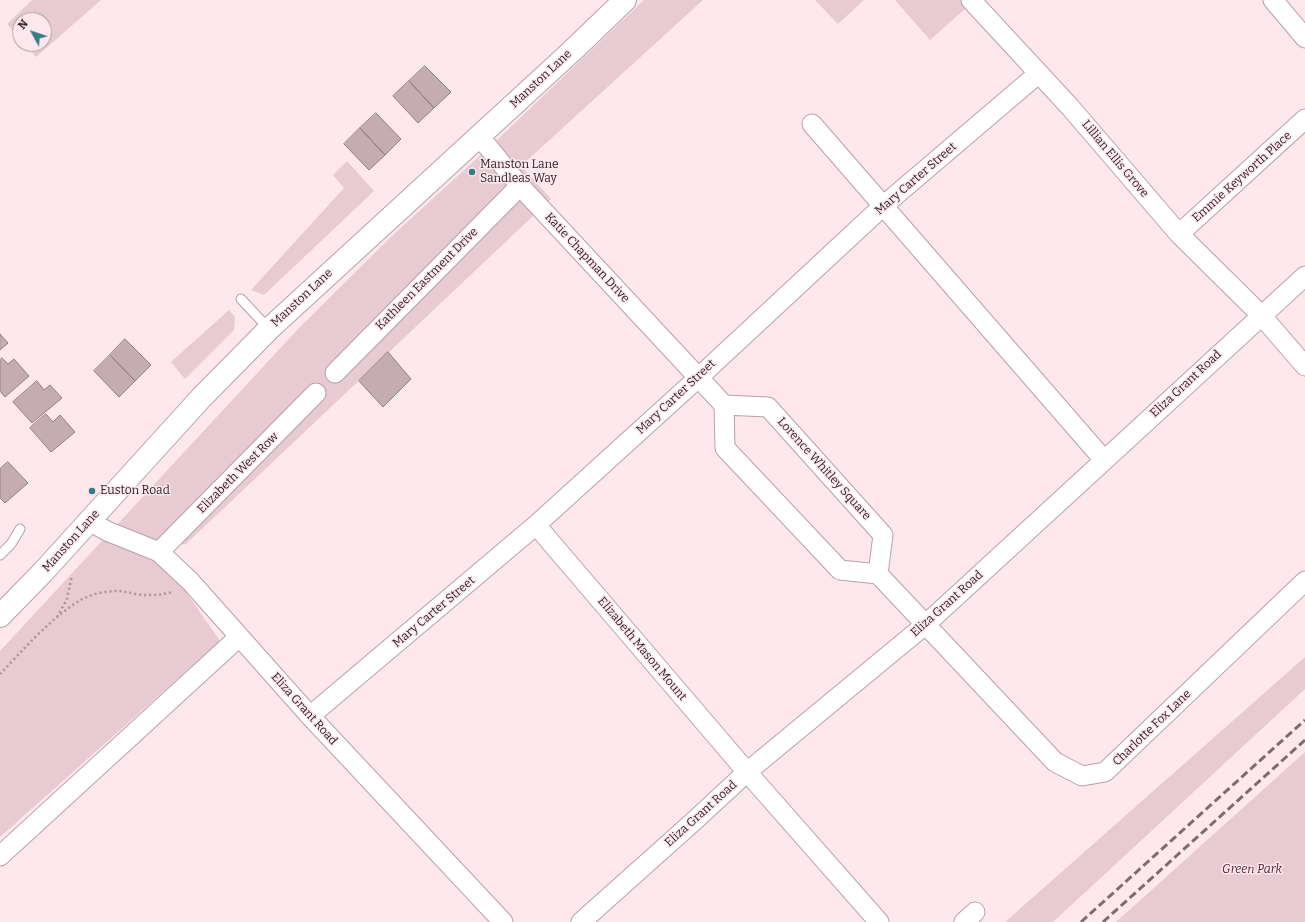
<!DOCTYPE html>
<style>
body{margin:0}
#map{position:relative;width:1305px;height:922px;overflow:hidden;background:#fee8ee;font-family:Bitter,serif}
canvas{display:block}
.north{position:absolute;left:12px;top:12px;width:40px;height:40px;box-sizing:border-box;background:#fee8ee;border:1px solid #ab9a9e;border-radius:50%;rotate:310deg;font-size:11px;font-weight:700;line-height:16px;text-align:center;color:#2e2427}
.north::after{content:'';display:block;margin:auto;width:14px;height:18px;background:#357b86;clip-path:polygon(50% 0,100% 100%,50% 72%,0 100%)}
</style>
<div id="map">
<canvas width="1305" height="922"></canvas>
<div class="north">N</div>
</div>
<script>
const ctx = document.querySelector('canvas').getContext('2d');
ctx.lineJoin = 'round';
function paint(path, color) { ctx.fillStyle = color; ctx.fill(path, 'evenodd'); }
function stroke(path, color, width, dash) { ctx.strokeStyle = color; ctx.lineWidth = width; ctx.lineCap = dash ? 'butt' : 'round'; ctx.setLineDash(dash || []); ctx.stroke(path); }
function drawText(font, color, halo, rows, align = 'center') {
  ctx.font = font + ' Bitter,serif'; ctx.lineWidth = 3; ctx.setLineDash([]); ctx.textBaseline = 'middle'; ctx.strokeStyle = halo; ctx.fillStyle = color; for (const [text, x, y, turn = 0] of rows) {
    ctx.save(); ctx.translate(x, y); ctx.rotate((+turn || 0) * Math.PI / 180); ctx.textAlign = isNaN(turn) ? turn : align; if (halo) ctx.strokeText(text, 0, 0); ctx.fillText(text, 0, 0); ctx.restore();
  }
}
paint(new Path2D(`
 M32,0H101L36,57L25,44H44V20H20V39L7,24Z
 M644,0H703L521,166L551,199L186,544L167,546L159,553L220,641L0,837V651L299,328L392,236L497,140Z
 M815,0H864L838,24Z
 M895,0H975L930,40Z
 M347,161L374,191L264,295L251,290L344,188L333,175Z
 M229,310L235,317L234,330L185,379L171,362Z
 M1305,657V689L1053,922H1005Z
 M1305,752V922H1116Z`), '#e7cad2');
const building = new Path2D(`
 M425,66L451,92L434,108L409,81Z
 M409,81L434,108L418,123L393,96Z
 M376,113L401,139L385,155L360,128Z
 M360,128L385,155L369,170L344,144Z
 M0,334L8,343L0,350Z
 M125,339L151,365L135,381L110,355Z
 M388,352L411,379L383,407L359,381Z
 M110,355L135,381L119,397L94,371Z
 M2,358L8,364L14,359L29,376L5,397L0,391V360Z
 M37,381L44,390L50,385L62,398L32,423L13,402Z
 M46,414L53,422L60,415L75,432L51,452L30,428Z
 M8,462L28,483L5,503L0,498V469Z`);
paint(building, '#c5acb3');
stroke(building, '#947c83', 1);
const service = new Path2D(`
 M241,299L269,329
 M0,555L11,544L20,529`);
const minor = new Path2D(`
 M971,0L1070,107L1179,234L1261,315L1305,366
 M1273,0L1305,38
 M812,124L1104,460
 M479,136L520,186L724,405L725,448L840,570L878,574L1055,762L1082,776L1105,772L1305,581
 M1179,234L1305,119
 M335,373L520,186
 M724,405L768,407L883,535L878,574
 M89,521L107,531L159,552L190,581L310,716L503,922
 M536,525L747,772L879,922
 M159,552L316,393
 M310,716L536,525L698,378L883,206L1039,73
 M0,856L239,637
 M581,922L693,822L747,772L925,625L1305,276
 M964,922L975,912`);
const tertiary = new Path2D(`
 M0,616L43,572L201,398L269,329L572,51L625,0`);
stroke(service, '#b9a0a7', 11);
stroke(minor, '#b9a0a7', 21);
stroke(tertiary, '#b9a0a7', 24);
stroke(new Path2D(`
 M57,617L67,599L72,575
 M0,674C23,650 51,618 79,601C90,594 105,591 118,591C124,591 130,593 136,594C149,596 160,595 173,592`), '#a6959a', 2.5, [2, 3]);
stroke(service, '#fff', 9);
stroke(minor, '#fff', 19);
stroke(tertiary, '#fff', 22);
stroke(new Path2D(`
 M1081,922L1305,720
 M1103,922L1305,740`), '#7b6c70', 3, [8, 4]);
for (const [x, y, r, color] of [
 [472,172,4,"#357b86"],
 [92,491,4,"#357b86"]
]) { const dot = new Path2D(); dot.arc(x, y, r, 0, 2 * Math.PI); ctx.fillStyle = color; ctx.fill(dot); stroke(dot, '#fee8ee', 1.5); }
drawText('12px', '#2e2427', '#fee8ee', [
 ["Manston Lane",541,79,-43],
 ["Lillian Ellis Grove",1115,159,50],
 ["Emmie Keyworth Place",1242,177,-42],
 ["Mary Carter Street",916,179,-41],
 ["Katie Chapman Drive",587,258,47],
 ["Kathleen Eastment Drive",427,279,-45],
 ["Manston Lane",302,298,-43],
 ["Eliza Grant Road",1186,384,-43],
 ["Mary Carter Street",676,397,-43],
 ["Lorence Whitley Square",824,469,48],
 ["Elizabeth West Row",238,473,-45],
 ["Manston Lane",71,541,-48],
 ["Eliza Grant Road",947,604,-42],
 ["Mary Carter Street",434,612,-40],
 ["Elizabeth Mason Mount",642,649,50],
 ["Eliza Grant Road",304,709,48],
 ["Charlotte Fox Lane",1152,728,-44],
 ["Eliza Grant Road",701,814,-42]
]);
drawText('12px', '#2e2427', '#fee8ee', [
 ["Manston Lane",480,165],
 ["Sandleas Way",480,179],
 ["Euston Road",100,491]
], 'left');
drawText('italic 12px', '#531d32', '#fee8ee', [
 ["Green Park",1252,870]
]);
</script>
